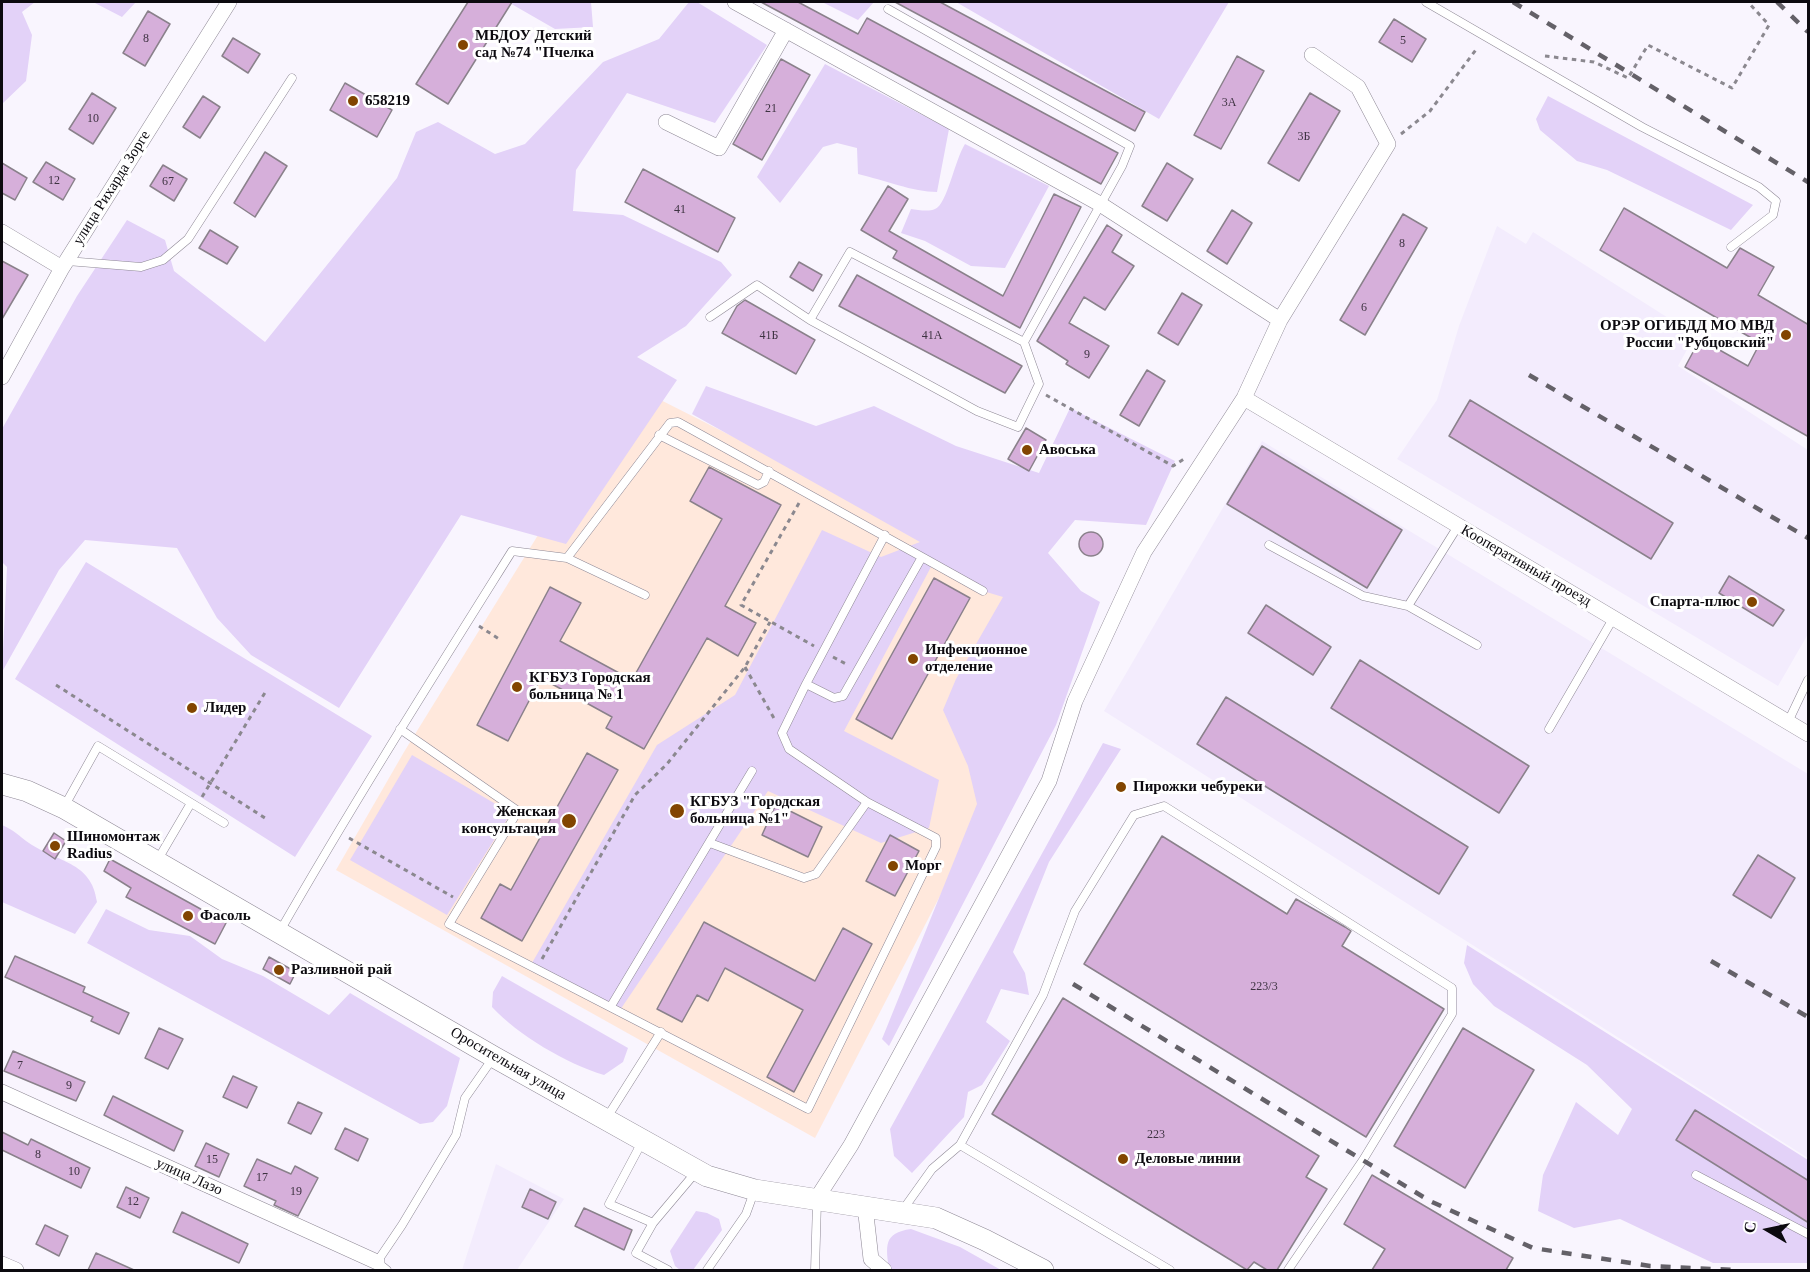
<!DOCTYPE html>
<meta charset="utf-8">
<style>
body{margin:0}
#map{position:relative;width:1810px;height:1272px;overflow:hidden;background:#f9f5fe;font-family:"Times New Roman",serif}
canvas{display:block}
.frame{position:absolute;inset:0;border:3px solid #0c0a0f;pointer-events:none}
.north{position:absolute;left:1738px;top:1200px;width:60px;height:60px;-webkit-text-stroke:4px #fff;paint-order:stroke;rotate:279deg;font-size:16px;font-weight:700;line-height:24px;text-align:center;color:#0c0a0f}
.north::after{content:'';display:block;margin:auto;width:21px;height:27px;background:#0c0a0f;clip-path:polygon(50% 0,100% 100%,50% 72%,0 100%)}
</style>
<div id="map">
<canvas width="1810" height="1272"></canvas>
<div class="frame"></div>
<div class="north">С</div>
</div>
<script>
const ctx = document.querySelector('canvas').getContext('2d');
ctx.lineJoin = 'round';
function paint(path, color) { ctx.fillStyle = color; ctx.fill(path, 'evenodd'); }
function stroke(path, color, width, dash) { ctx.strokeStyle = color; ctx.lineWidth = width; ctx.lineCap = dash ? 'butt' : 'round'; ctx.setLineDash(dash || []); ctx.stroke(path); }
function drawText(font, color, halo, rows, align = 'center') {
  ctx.font = font + ' "Times New Roman",serif'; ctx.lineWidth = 6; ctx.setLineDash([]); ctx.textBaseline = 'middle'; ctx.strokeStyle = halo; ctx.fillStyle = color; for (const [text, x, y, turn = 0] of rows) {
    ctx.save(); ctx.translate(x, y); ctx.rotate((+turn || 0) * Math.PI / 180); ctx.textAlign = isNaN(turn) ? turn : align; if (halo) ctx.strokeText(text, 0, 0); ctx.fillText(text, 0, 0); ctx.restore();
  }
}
paint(new Path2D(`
 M1497,226L1526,244L1533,232L1695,335L1678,366L1808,450V634L1778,686L1397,459L1437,400L1459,326Z
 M1262,441L1808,774V1158L1104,711Z
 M496,1164L564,1199L517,1270H462Z`), '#f3ecfd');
paint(new Path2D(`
 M637,388L1085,615L815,1138L336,870L404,752L543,527Z`), '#ffe8dc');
paint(new Path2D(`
 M2,2H35L22,12L32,35L26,81L2,104Z
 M93,2H136L122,17Z
 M508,2H591L593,27L555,29Z
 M689,2H697L767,45L715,123L627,93L576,170L573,211L623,215L721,262L732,275L686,326L637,357L677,380L566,544L461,515L339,708L251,655L217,618L177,548L85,540L59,570L2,672L7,567L2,562V429L77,296L127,220L165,240L174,271L265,342L397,178L416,132L438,122L495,154L525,144L603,62L659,39Z
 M822,2H874L858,20Z
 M956,2H1229L1159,119Z
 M825,64L949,129L937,192C913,192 884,180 858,174L857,148L837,143L823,147L780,203L757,177Z
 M1548,96L1753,205L1731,230L1607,170L1577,161L1540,130L1536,119Z
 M965,144L1049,186L1005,268L971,266L925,241L901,233L911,209C918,210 929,212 935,209C947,205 955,159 965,144Z
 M706,386L816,426L874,406L956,446L1039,473L1070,408L1175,461L1146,525L1075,520L1048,553L1081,591L1100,602L1056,725L889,1046L882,1039L977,804L968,766L943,710L956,679L1003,597L983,591L932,565L844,731L939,780L929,828L881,843L768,791L618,1013L532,963L657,745L735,695L822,530L881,557L920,542L692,414Z
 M86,562L372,736L295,857L15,679Z
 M1103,743L1121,749L1049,862L1013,952L1025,973L1029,995L1001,989L986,1022L1010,1041L982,1085L968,1092L964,1117L912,1173L894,1156L890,1129Z
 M412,755L511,813L447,915L350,860Z
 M2,825C14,830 19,836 29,843C56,862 92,861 97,902L75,934L2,902Z
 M106,909L149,930L190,936L222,959L263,976L329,1015L350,993L460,1058L447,1106L433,1122L420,1124L87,943Z
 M1467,945L1808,1160V1263H1713L1620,1219L1574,1228L1538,1211L1543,1175L1576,1102L1618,1135L1632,1109L1587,1065L1494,1006L1473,984L1464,963Z
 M502,976L628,1048L623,1062L604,1075C567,1064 518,1035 492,1007L493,992Z
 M696,1211L707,1213L719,1219L722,1230L693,1270H680L675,1266L670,1251Z
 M911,1229L960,1247L1001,1270H889C886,1246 883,1233 911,1229Z`), '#e3d2f8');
const building = new Path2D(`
 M468,2H512L448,104L416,84Z
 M761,2H798L858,34L867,18L1118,153L1101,184Z
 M895,2H940L1145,112L1135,131Z
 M148,11L170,24L145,66L123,53Z
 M1394,19L1426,39L1412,62L1379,42Z
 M233,38L260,54L248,73L222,56Z
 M1237,56L1264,71L1221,149L1194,135Z
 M781,59L810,75L762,160L733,144Z
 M345,83L392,110L377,137L330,110Z
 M92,93L116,108L93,144L69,129Z
 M1310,93L1340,111L1299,181L1268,163Z
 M203,96L220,107L200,138L183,127Z
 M265,152L287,166L255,217L234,203Z
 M46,162L75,179L63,200L33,182Z
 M2,163L27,178L15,200L2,193Z
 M1167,163L1193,179L1167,221L1142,206Z
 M163,165L187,179L174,201L150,186Z
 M643,169L735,218L718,252L625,202Z
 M888,186L908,199L889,231L1003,296L1054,194L1081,207L1020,328L893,258L897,251L861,230Z
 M1624,208L1727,268L1740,248L1774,267L1758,295L1809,325V437L1685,367L1700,339L1748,366L1760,343L1600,250Z
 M1232,210L1252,223L1227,264L1207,251Z
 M1403,214L1427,228L1365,335L1340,320Z
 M1107,225L1122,235L1112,252L1134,266L1105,310L1084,297L1069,323L1109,346L1089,378L1066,364L1068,361L1037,341Z
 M210,230L238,247L227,264L199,248Z
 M2,261L28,275L2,319Z
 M799,262L822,275L813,291L790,277Z
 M857,275L1022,366L1005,393L839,306Z
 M1182,293L1202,305L1178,345L1158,333Z
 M745,300L815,340L796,374L722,333L737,306Z
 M1147,370L1165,381L1139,426L1120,415Z
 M1470,400L1673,523L1651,559L1449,436Z
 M1026,428L1046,440L1029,471L1008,459Z
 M1262,446L1402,530L1367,588L1227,504Z
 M709,467L781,505L725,606L756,623L738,656L707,638L644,749L606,728L612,717L541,678L508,741L477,725L550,587L581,603L560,641L632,680L722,519L690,501Z
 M1079 544a12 12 0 1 1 24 0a12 12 0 1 1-24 0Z
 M1729,576L1784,610L1773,626L1719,593Z
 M934,578L970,598L892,739L856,719Z
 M1266,605L1331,647L1313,675L1248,633Z
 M1360,660L1529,766L1499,813L1331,708Z
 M1226,697L1468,847L1439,894L1197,744Z
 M587,753L618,770L522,941L481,918L500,884L511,890Z
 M776,804L822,827L808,857L762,835Z
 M54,833L66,841L55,859L43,851Z
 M890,835L919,851L895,896L866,881Z
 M1162,836L1287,914L1296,899L1345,927L1351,931L1342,946L1444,1009L1366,1137L1084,964Z
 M1758,855L1795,878L1771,918L1733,895Z
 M110,859L226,923L215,944L126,897L131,888L104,871Z
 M704,922L815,981L843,928L872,944L794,1092L767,1077L803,1010L725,968L708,1001L697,995L682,1022L657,1009Z
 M15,956L85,987L83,992L129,1013L119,1034L91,1021L93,1017L5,977Z
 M269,957L296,972L290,984L263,969Z
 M1063,998L1319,1156L1306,1177L1327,1189L1277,1270H1267L1254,1262L1247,1270L992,1114Z
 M159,1028L183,1039L168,1069L145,1058Z
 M1463,1028L1534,1070L1465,1188L1394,1146Z
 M13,1051L85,1082L76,1101L4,1071Z
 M233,1076L257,1087L247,1108L223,1097Z
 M113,1096L183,1131L174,1151L104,1115Z
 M298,1102L322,1113L311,1134L288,1123Z
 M1695,1110L1809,1181V1223L1676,1140Z
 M345,1128L368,1139L358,1161L335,1149Z
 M2,1132L28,1145L31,1139L90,1168L81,1188L2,1150Z
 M206,1143L229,1154L219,1177L195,1166Z
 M257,1159L291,1174L295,1166L318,1178L298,1216L274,1205L276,1201L244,1186Z
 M1372,1175L1513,1258L1506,1270H1372L1385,1249L1344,1224Z
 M126,1187L149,1198L140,1218L117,1207Z
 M530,1189L556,1202L548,1219L522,1207Z
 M584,1208L632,1230L624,1250L575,1226Z
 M182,1212L248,1244L239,1263L173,1232Z
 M45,1225L68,1236L59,1256L36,1244Z
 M96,1253L134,1270H88Z`);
paint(building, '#d6afda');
stroke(building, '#8a818b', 1.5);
const service = new Path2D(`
 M1426,2L1642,127L1759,187L1776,201L1773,215L1731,247
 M888,9L1130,146L1122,166L1024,342
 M850,252L1024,342L1039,384L1018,427L977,411L810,320Z
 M67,261L141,267L163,260L188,239L292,78
 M710,317L757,285L810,320
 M659,435L758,485L764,482L769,471
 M1269,545L1363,596L1408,606L1477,645
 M922,557L983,591
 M567,558L645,595
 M1408,606L1458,526
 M806,684L885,535
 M1788,722L1808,680
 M1549,729L1614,617
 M64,807L98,746L224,823
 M710,843L804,878L816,874L867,802
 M157,861L191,803
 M280,931C354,802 433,677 512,551L567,558L670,423L678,422L922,557L843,696L834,698L806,684L782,733L789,749L867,802L936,838V847L808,1109L449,924L518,811L400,729
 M611,1006L752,771
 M606,1119L661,1032
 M642,1142L609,1204L653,1223
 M1696,1175L1808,1234
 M902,1211L932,1169L960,1145
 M387,1270L377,1262L402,1225L456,1135L465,1098L493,1058
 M668,1270L636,1253L653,1223L696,1172
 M707,1270L746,1214L754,1192
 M815,1270L817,1202
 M1170,1270L960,1145L1043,995L1075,911L1134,815L1164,806L1452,988V1014L1363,1160L1288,1270`);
const minor = new Path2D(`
 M735,2L1100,204L1280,320L1244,398L1144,552L1075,701L1049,781L851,1145L817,1198
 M666,122L719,148L786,30
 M2,232L62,268
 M1280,320L1388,144L1358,87L1312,55
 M2,377L62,268L229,2
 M1244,398L1808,734
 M2,1092L377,1262
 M865,1206L871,1259L884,1270
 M2,1264L16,1270`);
const secondary = new Path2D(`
 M2,784L27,791L64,808L494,1057L707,1176L755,1190L936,1218L985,1240L1043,1270`);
stroke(service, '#8e8895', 9);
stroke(minor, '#8e8895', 16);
stroke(secondary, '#8e8895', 22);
stroke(new Path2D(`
 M1545,56L1594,62L1628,78L1648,45L1732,88L1769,25L1748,2
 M1401,134L1430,111L1478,47
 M1046,395L1173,466L1184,459
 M799,503L741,605L814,646
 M479,626L499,639
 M833,657L848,665
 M745,667L775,720
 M56,685L265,818
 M202,797L266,691
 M349,838L453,897
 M542,959L635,795L667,764L745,667L770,622`), '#8b888f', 3, [4.5, 4.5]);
stroke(service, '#fff', 8);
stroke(minor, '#fff', 15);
stroke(secondary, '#fff', 21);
stroke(new Path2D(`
 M1513,2L1808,182
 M1777,2L1808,32
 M1529,375L1808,538
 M1711,961L1808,1017
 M1073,984L1430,1201L1533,1248L1650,1266L1734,1270`), '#646168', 4.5, [10, 10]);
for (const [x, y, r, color] of [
 [463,45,6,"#824501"],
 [353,101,6,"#824501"],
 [1786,335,6,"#824501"],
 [1027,450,6,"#824501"],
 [1752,602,6,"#824501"],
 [913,659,6,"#824501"],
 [517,687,6,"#824501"],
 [192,708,6,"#824501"],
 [1121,787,6,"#824501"],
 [677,811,8,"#824501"],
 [569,821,8,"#824501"],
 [55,846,6,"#824501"],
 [893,866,6,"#824501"],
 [188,916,6,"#824501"],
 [279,970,6,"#824501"],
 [1123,1159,6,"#824501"]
]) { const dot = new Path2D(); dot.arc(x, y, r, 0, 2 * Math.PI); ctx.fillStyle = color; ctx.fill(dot); stroke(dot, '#fff', 2); }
drawText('12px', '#3e3342', null, [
 ["8",146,39],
 ["5",1403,41],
 ["3А",1229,103],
 ["21",771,109],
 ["10",93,119],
 ["3Б",1304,137],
 ["12",54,181],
 ["67",168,182],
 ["41",680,210],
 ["8",1402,244],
 ["6",1364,308],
 ["41Б",769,336],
 ["41А",932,336],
 ["9",1087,355],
 ["223/3",1264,987],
 ["7",20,1066],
 ["9",69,1086],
 ["223",1156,1135],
 ["8",38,1155],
 ["15",212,1160],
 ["10",74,1172],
 ["17",262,1178],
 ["19",296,1192],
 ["12",133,1202]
]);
drawText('bold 15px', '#0c0a0f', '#fff', [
 ["МБДОУ Детский",475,36],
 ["сад №74 \"Пчелка",475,53],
 ["658219",365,101],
 ["ОРЭР ОГИБДД МО МВД",1774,326,"right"],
 ["России \"Рубцовский\"",1774,343,"right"],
 ["Авоська",1039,450],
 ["Спарта-плюс",1740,602,"right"],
 ["Инфекционное",925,650],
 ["отделение",925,667],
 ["КГБУЗ Городская",529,678],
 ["больница № 1",529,695],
 ["Лидер",204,708],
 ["Пирожки чебуреки",1133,787],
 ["КГБУЗ \"Городская",690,802],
 ["больница №1\"",690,819],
 ["Женская",556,812,"right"],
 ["консультация",556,829,"right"],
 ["Шиномонтаж",67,837],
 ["Radius",67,854],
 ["Морг",905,866],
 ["Фасоль",200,916],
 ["Разливной рай",291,970],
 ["Деловые линии",1135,1159]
], 'left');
drawText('15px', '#0c0a0f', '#fff', [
 ["улица Рихарда Зорге",112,188,-58],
 ["Кооперативный проезд",1526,566,30],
 ["Оросительная улица",508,1064,30],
 ["улица Лазо",189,1177,24]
]);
</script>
